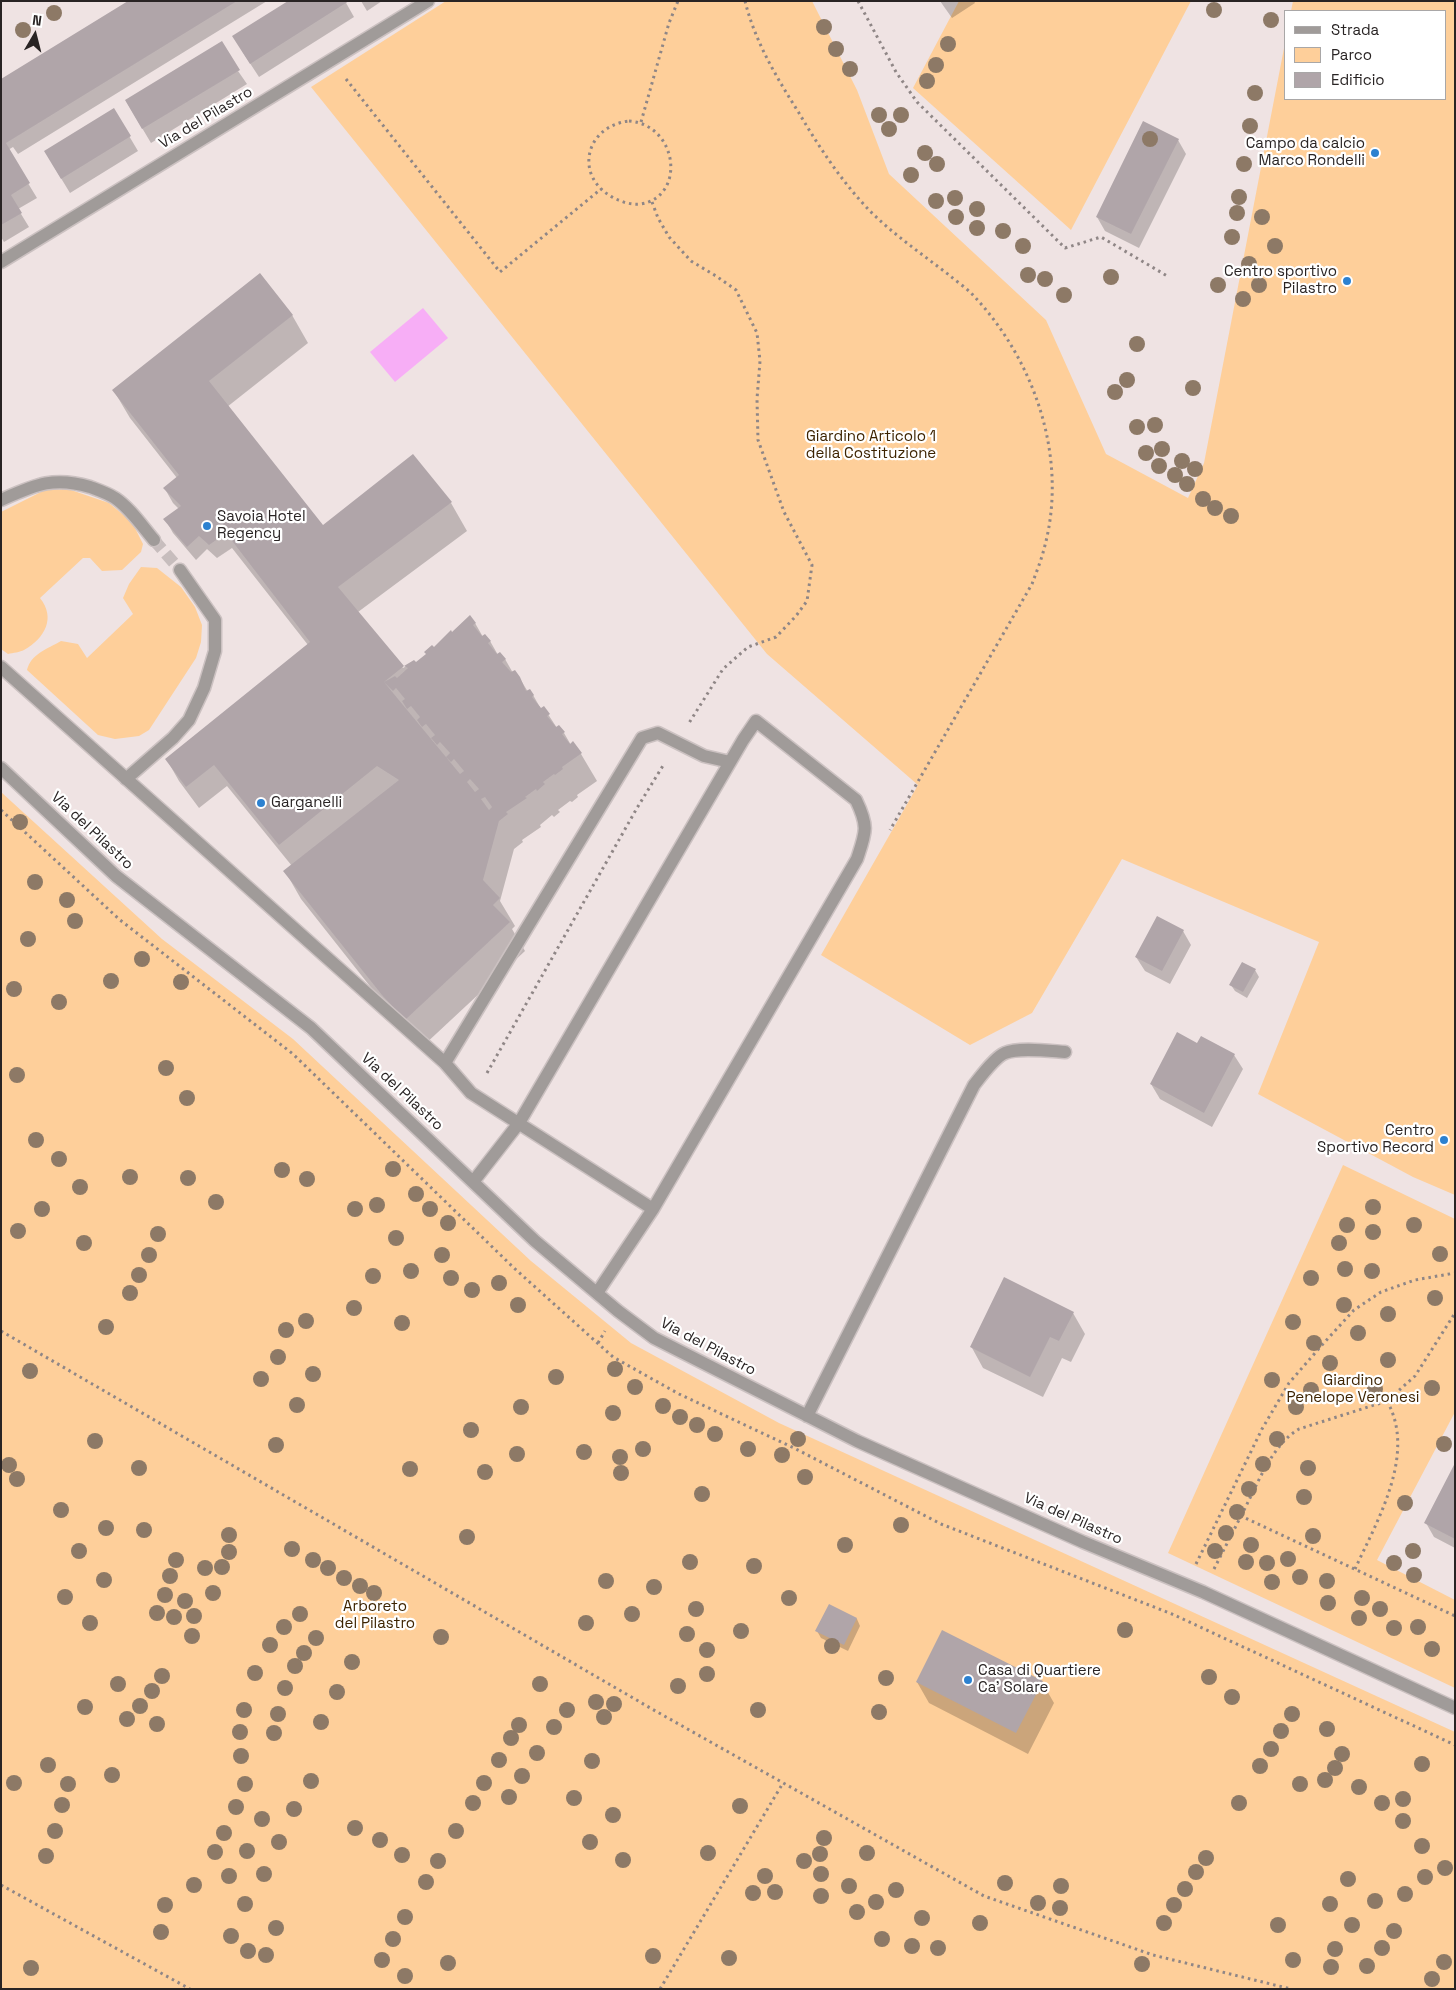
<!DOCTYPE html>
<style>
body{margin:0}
#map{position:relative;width:1456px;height:1990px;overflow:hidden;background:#efe3e3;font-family:"Space Grotesk",sans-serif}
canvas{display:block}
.frame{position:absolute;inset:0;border:2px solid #292424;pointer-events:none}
.legend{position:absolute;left:1284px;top:10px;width:162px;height:90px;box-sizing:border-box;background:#fff;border:1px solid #a9a7a7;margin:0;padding:6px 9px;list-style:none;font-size:15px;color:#292424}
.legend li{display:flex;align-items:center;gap:10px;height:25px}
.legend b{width:25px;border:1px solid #a9a7a7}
.north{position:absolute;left:10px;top:10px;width:50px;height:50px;-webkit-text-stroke:4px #fff;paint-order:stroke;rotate:8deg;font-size:14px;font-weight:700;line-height:20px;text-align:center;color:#292424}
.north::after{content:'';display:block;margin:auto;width:18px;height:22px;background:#292424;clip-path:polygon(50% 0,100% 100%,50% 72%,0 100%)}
</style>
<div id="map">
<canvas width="1456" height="1990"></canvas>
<div class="frame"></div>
<ul class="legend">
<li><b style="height:6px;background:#a09b99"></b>Strada</li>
<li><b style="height:14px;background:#fecf9a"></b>Parco</li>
<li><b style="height:14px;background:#b0a5a9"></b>Edificio</li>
</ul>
<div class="north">N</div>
</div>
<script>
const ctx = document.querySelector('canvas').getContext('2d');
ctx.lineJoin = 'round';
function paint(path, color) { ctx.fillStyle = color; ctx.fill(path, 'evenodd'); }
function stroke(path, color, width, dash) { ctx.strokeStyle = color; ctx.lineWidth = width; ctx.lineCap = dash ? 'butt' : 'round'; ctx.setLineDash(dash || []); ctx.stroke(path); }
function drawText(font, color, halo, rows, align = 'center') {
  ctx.font = font + ' "Space Grotesk",sans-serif'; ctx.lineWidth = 4.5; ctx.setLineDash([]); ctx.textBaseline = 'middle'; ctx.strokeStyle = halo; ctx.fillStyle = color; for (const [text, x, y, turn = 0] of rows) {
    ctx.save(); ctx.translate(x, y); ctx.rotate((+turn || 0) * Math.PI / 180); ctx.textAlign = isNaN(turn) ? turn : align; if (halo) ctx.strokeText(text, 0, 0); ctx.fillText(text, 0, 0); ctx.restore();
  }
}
paint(new Path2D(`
 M446,1H812L857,90L889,174L1046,320L1106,454L1188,498L1204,463L1285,43V99H1445V11H1291L1293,1H1455V1195L1413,1177L1258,1094L1319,942L1122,859L1032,1013L970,1045L821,955L918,785L767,654L311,87Z
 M959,1H1191L1071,230L913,88Z
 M68,489L109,503L132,522L143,544L141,552L122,570L102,571L90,558H83L40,598C56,618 45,638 24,650C20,652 13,653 8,654L1,649V512L45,490Z
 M141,567L157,568L181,587L195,607L202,625L201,642L196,658L149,730L139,736L115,739L98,735L27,670C31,654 47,649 61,641L78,644L87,658L133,614L123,598L129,584Z
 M1,792L162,939L293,1039L531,1261L631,1343L779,1423L1455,1732V1989H1Z
 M1343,1165L1455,1219V1412L1377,1560L1455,1600V1688L1168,1553Z`), '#fecf9a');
paint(new Path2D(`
 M423,308L448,338L395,382L370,352Z`), '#f7aef6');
paint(new Path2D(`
 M131,1H267L18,154L13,147L8,150L37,198L18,209L29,227L4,242L1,237V80Z
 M345,1L354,17L259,77L242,51Z
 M361,1H382L367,11Z
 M940,1H974L975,3L952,18Z
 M238,71L247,84L151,143L126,101Z
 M113,109L138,151L70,193L53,165Z
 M1178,140L1186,154L1139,248L1105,231L1097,217Z
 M292,315L308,343L227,407L323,527L451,503L467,531L358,612L403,668L414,662L415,664L452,634L475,623L483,637L490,641L498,655L505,659L513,673L519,677L528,692L533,695L541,709L544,708L557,728L564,733L571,745L573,743L581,754L597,781L577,795L578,797L572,802L570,801L558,810L560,812L554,817L552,815L540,825L541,827L522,840L523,842L514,849L500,901L515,926L512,929L525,951L422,1047L399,1023L301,899L285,871L292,866L227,786L199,808L179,781L167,760L308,645L232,548L217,558L207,549L196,560L173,533L165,519L179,509L173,503L165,489L177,478L130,418L114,391Z
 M1183,931L1191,945L1170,984L1145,971L1136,957Z
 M1255,970L1259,977L1247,998L1235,991L1231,985Z
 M1198,1044L1234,1055L1243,1069L1212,1127L1160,1099L1151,1084Z
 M1073,1313L1085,1334L1071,1362L1062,1358L1043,1397L983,1368L971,1346Z
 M1455,1466V1548L1434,1537L1426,1523Z
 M830,1606L857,1619L860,1626L848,1651L821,1638L817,1631Z
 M917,1682H1042L1054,1703L1028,1754L929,1703Z`), '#0003');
paint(new Path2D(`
 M128,1H237L6,143L30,183L11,195L22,213L1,225V79Z
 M288,1H349L250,64L232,36Z
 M222,41L240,70L142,129L125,100Z
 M114,108L131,136L61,179L44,151Z
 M1143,121L1179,139L1131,234L1096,217Z
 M260,273L293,315L209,381L323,525L413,454L452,502L338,587L404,666L414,660L416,662L426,654L424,652L432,645L434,647L451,630L452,632L470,615L476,623L473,625L482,636L485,634L491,641L488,643L497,654L500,652L506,659L502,662L511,672L515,670L520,677L526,691L530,689L534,695L532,697L541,708L544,706L550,714L547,716L556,727L559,725L565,732L562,734L570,744L573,741L582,753L562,767L563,769L555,775L554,774L543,782L545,784L537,791L536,789L525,797L527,798L506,812L508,814L499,821L483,880L500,898L493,905L510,922L405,1020L382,995L283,871L399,780L377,766L279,845L214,765L186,787L165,759L310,642L226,533L209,545L199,536L187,547L163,519L181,506L163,488L179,475L112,390ZM404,666L408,668L397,678L395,676L384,682L393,691L396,688L405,699L402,701L407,709L411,706L420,717L417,720L422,727L426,724L435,735L431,738L437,745L440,742L450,753L446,757L451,762L454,759L464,771L460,774L384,682ZM470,779L479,789L475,792L467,782ZM485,797L492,807L489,810L481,799Z
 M1157,916L1184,930L1162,971L1135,957Z
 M1242,962L1256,969L1243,992L1229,985Z
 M1177,1032L1197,1043L1201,1036L1235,1054L1204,1113L1150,1084Z
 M1004,1277L1074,1312L1059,1341L1050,1337L1030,1377L970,1347Z
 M1455,1463V1539L1424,1523Z
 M829,1604L857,1618L844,1645L815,1631Z
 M942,1630L1043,1681L1016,1733L916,1682Z`), '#b0a5a9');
stroke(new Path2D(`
 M154,540L180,570`), '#c7bdbd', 12, [12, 6]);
const minor = new Path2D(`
 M1,262L428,1
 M1,500C35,485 53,476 90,487C98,490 107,493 115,498C130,508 142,526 154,540
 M1,667L445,1063L471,1093L653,1209
 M1,768L116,876L311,1028L535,1241L618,1311L654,1338L857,1441L1083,1542L1203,1592L1455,1708
 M126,779L173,738L189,720L204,688L215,651V620L180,570
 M445,1063L642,738L658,733L704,756L730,762
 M473,1182L519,1123L743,740L756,721L856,800C869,827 866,832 857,859L653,1209L597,1293
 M807,1416L974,1085C981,1076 995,1057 1005,1053C1018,1047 1050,1051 1065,1052`);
stroke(minor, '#cbc1c1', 15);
stroke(new Path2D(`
 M745,1C755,42 777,78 799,113C819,147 842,182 870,211C894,235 922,254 949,275C956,281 965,287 972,294C1035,360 1069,459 1044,549C1041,561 1036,573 1032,584L890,830
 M858,1L896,72L917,102L1065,248L1101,237L1169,277
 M346,79L500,272L601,189
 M629,121C679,125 686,198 640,204C631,205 622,202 614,198C573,177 585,126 629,121Z
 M641,122L669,23L678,1
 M652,202L658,218L669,237L691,261L716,276L736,290L757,333L760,361L757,399L758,440L784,512L812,565L807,601L796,616L776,637L748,647L723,669L689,723
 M1,810L120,920L293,1054L514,1268L613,1357L679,1394L794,1448L941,1524L1172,1614L1455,1745
 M487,1073L637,808L664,764
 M1,1331L652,1709L984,1896L1153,1955L1291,1989
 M598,1343L605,1331
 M1241,1516C1256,1488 1271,1445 1299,1429L1387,1401L1415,1376L1455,1313
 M1196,1564L1262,1429L1289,1383L1322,1345L1354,1310L1381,1292L1415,1280L1455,1273
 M1214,1569L1241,1516L1455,1616
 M1355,1569C1377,1521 1417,1454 1387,1401
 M1,1885L190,1989
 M660,1989L783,1783`), '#8f8686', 3, [2.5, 4]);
stroke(minor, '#a09b99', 12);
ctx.fillStyle = '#8d7966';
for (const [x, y] of [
 [1214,10],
 [54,13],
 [1271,20],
 [824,27],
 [23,30],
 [948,44],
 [836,49],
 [936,65],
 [850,69],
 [927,81],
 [1255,93],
 [879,115],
 [901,115],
 [1250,126],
 [889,129],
 [1150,139],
 [925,153],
 [937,164],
 [1244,164],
 [911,175],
 [1239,197],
 [955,198],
 [936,201],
 [977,209],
 [1237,213],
 [956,217],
 [1262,217],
 [977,228],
 [1003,231],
 [1232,237],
 [1023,246],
 [1275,246],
 [1249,264],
 [1028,275],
 [1111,277],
 [1045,279],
 [1218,285],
 [1259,285],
 [1064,295],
 [1243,299],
 [1137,344],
 [1127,380],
 [1193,388],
 [1115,392],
 [1155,425],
 [1137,427],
 [1162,449],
 [1146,453],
 [1182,461],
 [1159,466],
 [1195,469],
 [1175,475],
 [1187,484],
 [1203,499],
 [1215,508],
 [1231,516],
 [20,822],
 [35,882],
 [67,900],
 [75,921],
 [28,939],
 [142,959],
 [111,981],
 [181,982],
 [14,989],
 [59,1002],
 [166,1068],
 [17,1075],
 [187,1098],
 [36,1140],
 [59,1159],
 [393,1169],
 [282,1170],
 [130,1177],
 [188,1178],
 [307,1179],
 [80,1187],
 [416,1194],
 [216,1202],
 [377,1205],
 [1373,1207],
 [42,1209],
 [355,1209],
 [430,1209],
 [448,1223],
 [1347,1225],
 [1414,1225],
 [18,1231],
 [1373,1232],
 [158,1234],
 [396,1238],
 [84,1243],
 [1339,1243],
 [1440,1254],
 [149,1255],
 [442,1255],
 [1345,1269],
 [411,1271],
 [1372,1271],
 [139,1275],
 [373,1276],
 [451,1278],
 [1311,1278],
 [499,1283],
 [472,1290],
 [130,1293],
 [1435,1298],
 [518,1305],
 [1344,1305],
 [354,1308],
 [1388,1314],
 [306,1321],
 [1293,1322],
 [402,1323],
 [106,1327],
 [286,1330],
 [1358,1333],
 [1314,1343],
 [278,1357],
 [1388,1360],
 [1330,1363],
 [615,1369],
 [30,1371],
 [313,1374],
 [556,1377],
 [261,1379],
 [1272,1380],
 [635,1387],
 [1432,1388],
 [1375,1389],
 [1311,1390],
 [297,1405],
 [663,1406],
 [521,1407],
 [1296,1407],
 [613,1413],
 [680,1417],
 [697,1425],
 [471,1430],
 [715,1434],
 [798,1439],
 [1277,1439],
 [95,1441],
 [1444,1444],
 [276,1445],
 [643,1449],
 [748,1449],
 [584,1452],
 [517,1454],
 [782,1455],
 [620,1457],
 [1263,1464],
 [9,1465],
 [139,1468],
 [1308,1468],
 [410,1469],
 [485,1472],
 [621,1473],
 [805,1477],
 [17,1479],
 [1249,1489],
 [702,1494],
 [1304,1497],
 [1405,1503],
 [61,1510],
 [1237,1512],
 [901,1525],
 [106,1528],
 [144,1530],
 [1226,1533],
 [229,1535],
 [1313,1536],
 [467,1537],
 [845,1545],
 [1251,1545],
 [292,1549],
 [79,1551],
 [1215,1551],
 [1413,1551],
 [229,1552],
 [1288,1559],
 [176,1560],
 [313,1560],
 [690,1562],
 [1246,1562],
 [1267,1563],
 [1394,1563],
 [754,1566],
 [222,1567],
 [205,1568],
 [328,1568],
 [1414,1575],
 [170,1576],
 [1300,1577],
 [344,1578],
 [104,1580],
 [606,1581],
 [1327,1581],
 [1272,1582],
 [360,1586],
 [654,1587],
 [213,1593],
 [374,1593],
 [165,1595],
 [65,1597],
 [789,1598],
 [1362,1598],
 [185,1601],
 [1328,1603],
 [696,1609],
 [1380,1609],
 [157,1613],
 [300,1614],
 [632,1614],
 [194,1616],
 [174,1617],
 [1359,1618],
 [90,1623],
 [586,1623],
 [284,1627],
 [1418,1627],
 [1394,1628],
 [1125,1630],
 [741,1631],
 [687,1634],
 [192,1636],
 [441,1637],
 [316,1638],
 [270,1645],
 [832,1646],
 [1432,1649],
 [707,1650],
 [304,1653],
 [352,1662],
 [295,1666],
 [255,1673],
 [707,1674],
 [162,1676],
 [1209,1677],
 [886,1678],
 [118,1684],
 [540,1684],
 [678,1686],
 [285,1688],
 [152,1691],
 [337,1692],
 [1232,1697],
 [596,1702],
 [614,1704],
 [140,1706],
 [85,1707],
 [244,1710],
 [567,1710],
 [758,1710],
 [879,1712],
 [278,1714],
 [1292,1714],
 [604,1717],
 [127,1719],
 [321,1722],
 [157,1724],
 [519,1725],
 [554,1727],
 [1327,1729],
 [1281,1731],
 [240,1732],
 [274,1733],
 [511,1738],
 [1271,1749],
 [537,1753],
 [1342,1754],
 [241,1756],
 [499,1760],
 [592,1761],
 [1422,1764],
 [48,1765],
 [1260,1766],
 [1335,1768],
 [112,1775],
 [522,1776],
 [1325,1780],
 [311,1781],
 [14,1783],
 [484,1783],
 [68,1784],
 [245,1784],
 [1300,1784],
 [1359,1787],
 [509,1797],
 [574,1798],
 [1403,1799],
 [473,1803],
 [1239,1803],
 [1382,1803],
 [62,1805],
 [740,1806],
 [236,1807],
 [294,1809],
 [613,1815],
 [262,1819],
 [1403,1821],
 [355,1828],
 [55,1831],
 [456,1831],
 [224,1833],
 [824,1838],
 [380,1840],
 [279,1842],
 [590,1842],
 [1422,1846],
 [247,1851],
 [215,1852],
 [708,1853],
 [867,1853],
 [820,1854],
 [402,1855],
 [46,1856],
 [1206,1858],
 [623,1860],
 [438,1861],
 [804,1861],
 [1445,1868],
 [1196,1872],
 [264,1874],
 [821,1874],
 [229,1876],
 [765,1876],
 [1425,1877],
 [1348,1879],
 [426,1882],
 [1005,1883],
 [194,1885],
 [849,1886],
 [1061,1886],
 [1185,1889],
 [896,1890],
 [775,1892],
 [753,1893],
 [1405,1894],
 [821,1896],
 [1375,1901],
 [876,1902],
 [1038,1903],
 [245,1904],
 [1330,1904],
 [165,1905],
 [1174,1905],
 [1060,1908],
 [857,1912],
 [405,1917],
 [922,1918],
 [980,1923],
 [1164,1923],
 [1278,1925],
 [1352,1925],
 [276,1928],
 [1394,1931],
 [161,1932],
 [231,1936],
 [393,1939],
 [882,1939],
 [912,1946],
 [938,1948],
 [1382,1948],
 [1335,1949],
 [248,1951],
 [266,1955],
 [653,1956],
 [729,1958],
 [382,1960],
 [1293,1960],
 [1444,1962],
 [448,1963],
 [1142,1964],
 [1367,1966],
 [1331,1967],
 [31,1968],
 [405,1976],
 [1432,1979]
]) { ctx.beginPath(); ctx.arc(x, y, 8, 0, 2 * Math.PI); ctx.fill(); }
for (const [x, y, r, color] of [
 [1375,153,5,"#2c81d0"],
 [1347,281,5,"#2c81d0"],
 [207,526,5,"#2c81d0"],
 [261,803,5,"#2c81d0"],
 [1444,1140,5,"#2c81d0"],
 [968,1680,5,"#2c81d0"]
]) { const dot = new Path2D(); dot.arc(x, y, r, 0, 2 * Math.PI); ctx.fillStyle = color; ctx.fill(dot); stroke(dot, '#fff', 2); }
drawText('15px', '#292424', '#fff', [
 ["Via del Pilastro",206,118,-31],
 ["Via del Pilastro",92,831,43],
 ["Via del Pilastro",402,1092,43],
 ["Via del Pilastro",708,1347,28],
 ["Via del Pilastro",1073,1519,24]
]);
drawText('15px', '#292424', '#fff', [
 ["Campo da calcio",1365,144],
 ["Marco Rondelli",1365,161],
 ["Centro sportivo",1337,272],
 ["Pilastro",1337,289],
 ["Savoia Hotel",217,517,"left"],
 ["Regency",217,534,"left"],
 ["Garganelli",271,803,"left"],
 ["Centro",1434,1131],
 ["Sportivo Record",1434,1148],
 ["Casa di Quartiere",978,1671,"left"],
 ["Ca' Solare",978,1688,"left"]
], 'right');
drawText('15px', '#3d2300', '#fff', [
 ["Giardino Articolo 1",871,437],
 ["della Costituzione",871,454],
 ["Giardino",1353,1381],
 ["Penelope Veronesi",1353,1398],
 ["Arboreto",375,1607],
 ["del Pilastro",375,1624]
]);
</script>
